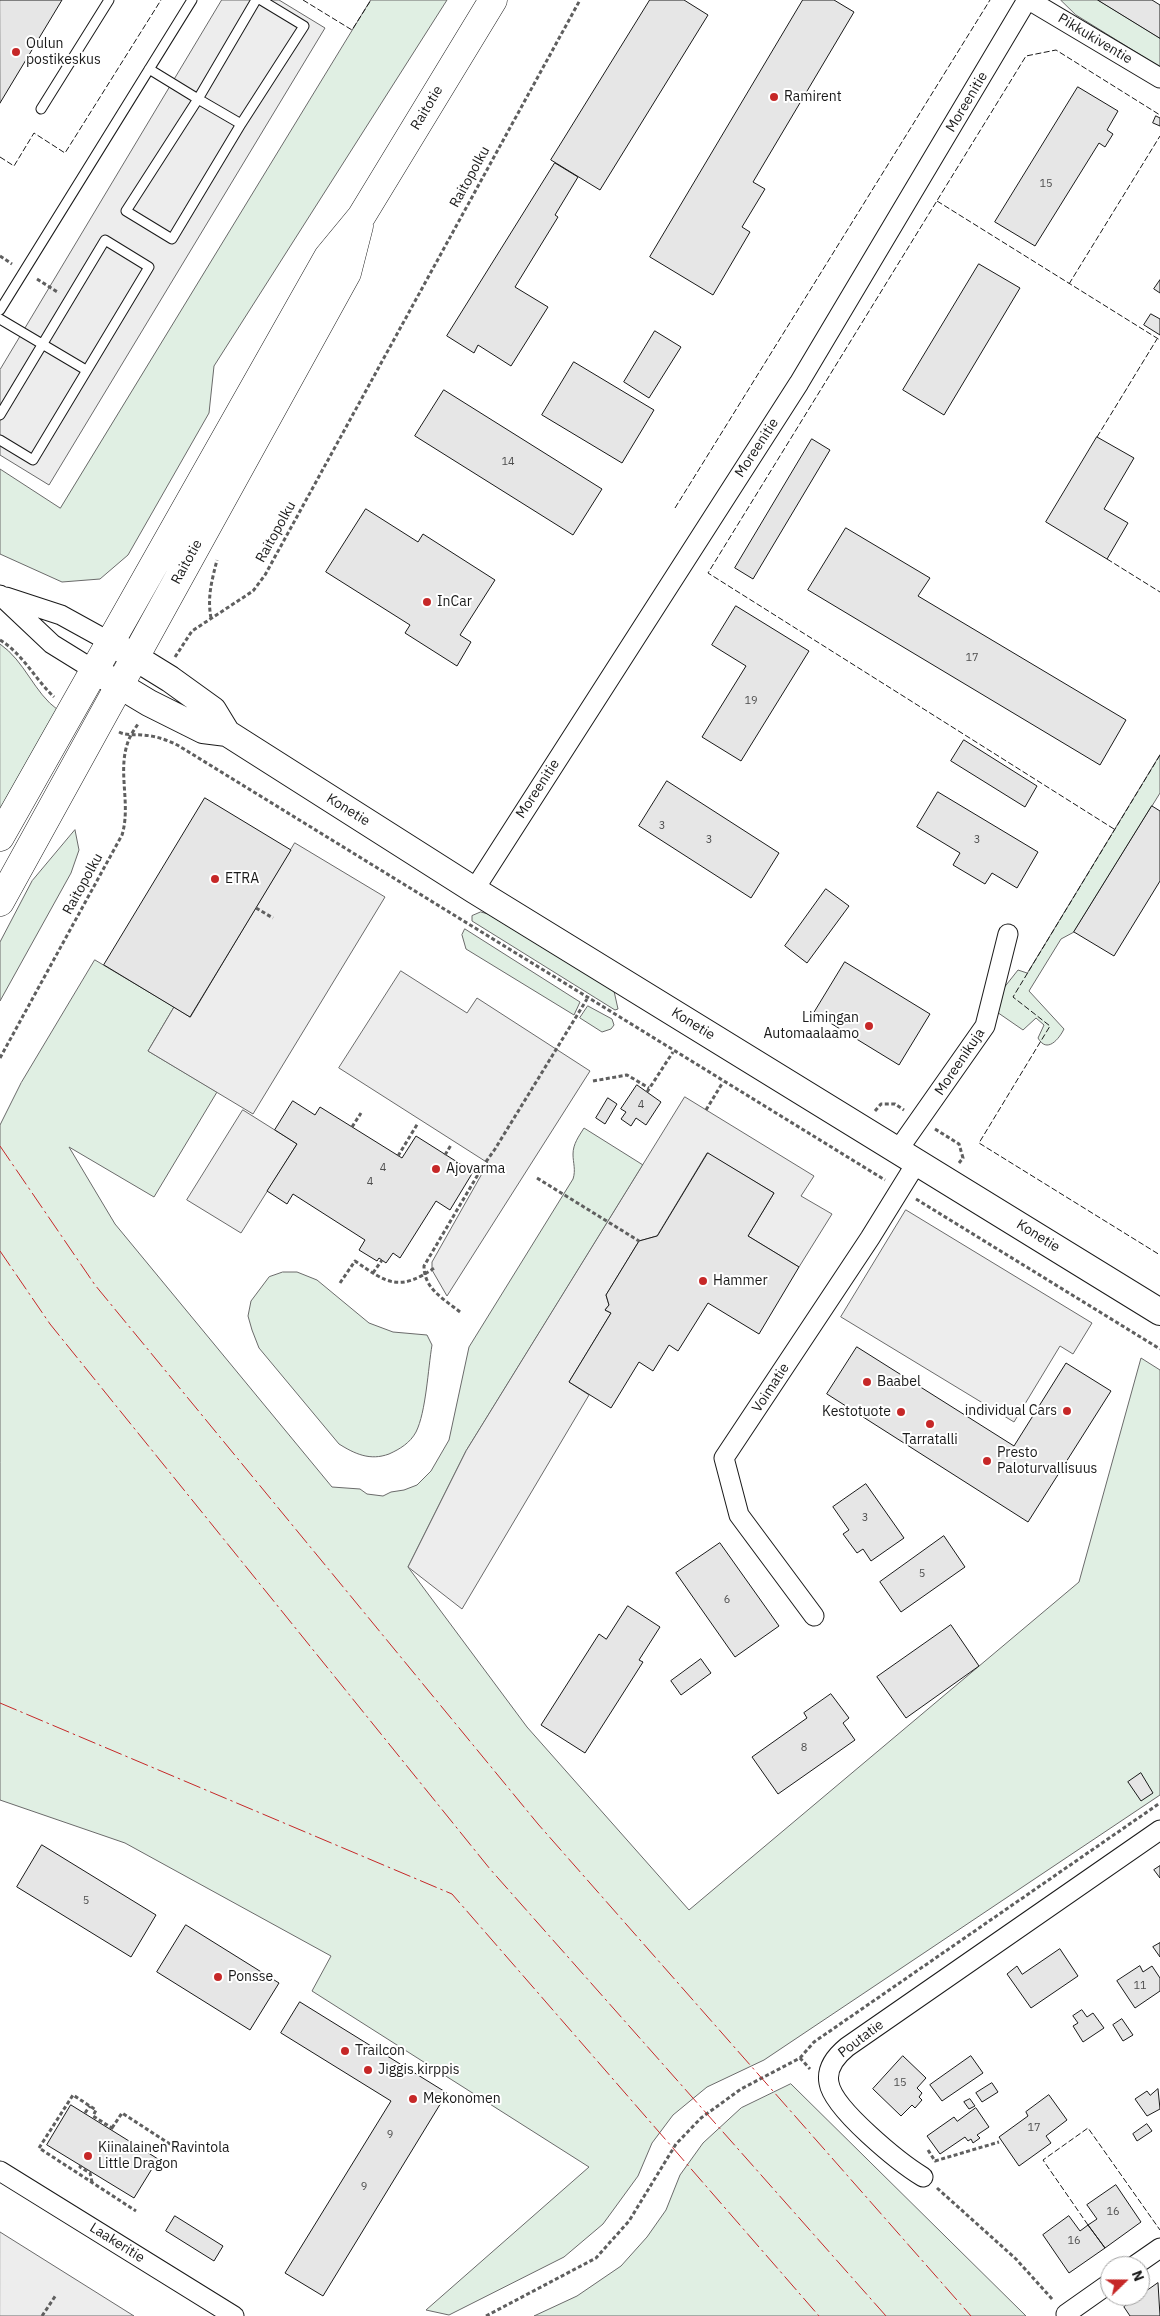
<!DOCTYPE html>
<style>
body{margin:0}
#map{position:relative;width:1160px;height:2316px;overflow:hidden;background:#fff;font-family:"IBM Plex Sans",sans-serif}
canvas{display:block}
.north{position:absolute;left:1100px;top:2256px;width:50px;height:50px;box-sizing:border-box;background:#fff;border:1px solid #a3a3a3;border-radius:50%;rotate:68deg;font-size:14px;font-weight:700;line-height:20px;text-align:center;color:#1a1a1a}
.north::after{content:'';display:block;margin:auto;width:18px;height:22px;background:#c62828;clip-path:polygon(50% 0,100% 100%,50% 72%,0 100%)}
</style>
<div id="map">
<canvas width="1160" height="2316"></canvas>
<div class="north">N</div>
</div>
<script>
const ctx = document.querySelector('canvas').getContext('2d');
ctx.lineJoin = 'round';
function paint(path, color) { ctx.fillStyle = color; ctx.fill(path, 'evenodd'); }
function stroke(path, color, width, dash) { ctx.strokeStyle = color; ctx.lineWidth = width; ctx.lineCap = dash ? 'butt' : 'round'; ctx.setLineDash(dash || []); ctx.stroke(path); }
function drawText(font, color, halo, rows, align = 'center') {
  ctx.font = font + ' "IBM Plex Sans",sans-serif'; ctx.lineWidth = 4; ctx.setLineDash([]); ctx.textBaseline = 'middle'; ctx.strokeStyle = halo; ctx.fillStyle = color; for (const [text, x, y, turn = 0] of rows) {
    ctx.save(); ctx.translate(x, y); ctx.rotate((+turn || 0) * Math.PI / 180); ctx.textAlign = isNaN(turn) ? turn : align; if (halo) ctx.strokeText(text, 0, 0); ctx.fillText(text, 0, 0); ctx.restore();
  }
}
const green = new Path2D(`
 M371,0H447L214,366L209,413L128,555L100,579L62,582L0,554V469L60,508Z
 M1061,0H1098L1160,38V67L1076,15Z
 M0,644C25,661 34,693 58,710L0,816Z
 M1160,755V793L1074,932L1061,939L1029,991L1064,1029C1059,1039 1047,1054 1038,1038L1044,1025L1036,1018L1023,1030L994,1010L1003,989L1018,970L1027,973Z
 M75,830L79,850L71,873L0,1001V942L32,881Z
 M481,912L488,914L614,991L618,1009L615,1010L472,921V916Z
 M465,929L580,1002L574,1015L466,949L462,935Z
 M95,960L174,1007L148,1051L217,1092L154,1197L69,1147L115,1224L332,1487L360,1489L367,1494L383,1496L391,1492L404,1490L417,1485L431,1471L449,1440L469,1347L573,1179C576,1170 573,1163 573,1154C573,1144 579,1136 584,1128L643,1165L466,1451L408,1567L527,1727L689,1910L1079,1582L1141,1358L1160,1370V1795L764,2060L707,2087L673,2115L652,2143L638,2176L603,2224L564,2257L449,2315L426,2310L589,2167L312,1991L331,1956L125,1843L0,1800V1125L21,1083Z
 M588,1006L612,1019L614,1025L611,1029L602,1032L580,1018Z
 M283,1272H297L317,1280L369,1323L393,1332L427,1335L432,1345C428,1369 426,1412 416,1432C410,1443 400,1449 389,1454C370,1461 355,1454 339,1444L259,1348L252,1330L248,1316L251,1301L269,1277Z
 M791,2084L1026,2316H534L577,2296L621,2266L647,2237L666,2210L680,2175L703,2143L741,2108Z`);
paint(green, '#e0efe3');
stroke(green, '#6a6a6a', 1);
const parking = new Path2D(`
 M222,0H279L325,28L49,485L0,455V370Z
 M295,843L385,897L253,1114L148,1051L174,1007L190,1017Z
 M401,971L467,1013L477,998L590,1071L447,1296L432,1270V1262L488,1163L339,1068Z
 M685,1097L814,1176L801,1196L832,1214L799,1267L748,1236L774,1193L707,1153L657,1236L639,1241L606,1295L609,1305L605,1310L611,1313L569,1382L589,1395L462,1609L408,1567L466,1451Z
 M243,1110L297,1144L241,1233L187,1200Z
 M906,1210L1092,1323L1073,1354L1060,1346L1014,1422L841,1317Z
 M0,2232L134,2316H0Z`);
paint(parking, '#ededed');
stroke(parking, '#6a6a6a', 1);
const building = new Path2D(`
 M0,0H62L0,103Z
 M650,0H684L708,15L600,190L551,160Z
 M803,0H834L854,12L753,182L765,189L742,227L750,232L713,295L650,257Z
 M1098,0H1152L1160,5V38Z
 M1078,87L1118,111L1107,130L1113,134L1105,147L1099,143L1035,246L995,222Z
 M1156,116L1160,118V126L1153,123Z
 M555,163L578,177L555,215L558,217L515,287L548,307L511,366L478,345L474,353L447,336Z
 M979,264L1020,288L944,415L903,390Z
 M1160,280V293L1154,289Z
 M1151,314L1160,319V335L1144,325Z
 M655,331L681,347L649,398L624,382Z
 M574,362L654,410L622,463L542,415Z
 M444,390L602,489L573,535L415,436Z
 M1097,437L1134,458L1104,509L1128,523L1107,559L1046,522Z
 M812,439L830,450L753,579L735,568Z
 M366,509L418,542L423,534L495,580L460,635L471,642L457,666L405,633L410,625L326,572Z
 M846,528L930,578L918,596L1126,720L1100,765L808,590Z
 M736,606L809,651L741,761L702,737L746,666L712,645Z
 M964,740L1037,786L1025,807L951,761Z
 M667,781L779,853L751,898L639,826Z
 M938,792L1038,852L1017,888L992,873L985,884L953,865L960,853L917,827Z
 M205,798L291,850L190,1017L104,965Z
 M1152,806L1160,811V881L1114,956L1074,932Z
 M826,889L849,906L807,963L785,946Z
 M845,962L930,1014L899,1065L814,1013Z
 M637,1085L661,1102L646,1125L636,1118L631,1126L621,1119L626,1112L621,1109Z
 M608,1098L617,1104L605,1124L596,1118Z
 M293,1101L315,1115L320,1107L402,1158L416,1136L473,1172L450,1210L436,1201L400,1258L393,1253L386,1263L379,1258L377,1261L359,1250L365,1240L293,1194L287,1204L267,1191L297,1144L275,1130Z
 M708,1153L774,1193L748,1236L799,1267L759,1334L708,1303L678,1351L669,1345L653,1371L639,1362L611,1408L569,1382L611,1313L605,1310L609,1305L606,1295L639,1241L657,1236Z
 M857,1347L1014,1446L1066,1363L1111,1391L1028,1522L827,1394Z
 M866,1484L904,1538L871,1561L863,1549L857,1553L843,1534L849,1530L833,1507Z
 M944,1536L965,1567L901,1612L880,1582Z
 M720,1543L779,1626L735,1657L676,1573Z
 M628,1606L660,1627L639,1660L643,1662L585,1753L541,1725L599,1634L606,1639Z
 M951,1625L979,1666L906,1718L877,1677Z
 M701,1659L711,1673L681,1695L671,1681Z
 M831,1694L849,1718L843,1723L855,1740L778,1794L752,1757L807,1718L804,1713Z
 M1141,1773L1153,1793L1141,1801L1128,1782Z
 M42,1845L156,1915L131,1957L17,1887Z
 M1160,1866V1878L1154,1870Z
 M186,1925L279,1983L250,2030L157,1972Z
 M1160,1943V1957L1153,1947Z
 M1060,1949L1078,1976L1031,2008L1007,1974L1017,1966L1022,1974Z
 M1140,1966L1143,1972L1152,1966L1160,1978V1991L1135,2008L1117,1981Z
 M300,2002L447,2093L323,2296L285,2273L391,2101L281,2033Z
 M1082,2010L1087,2017L1093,2013L1104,2028L1083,2042L1073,2026L1078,2023L1073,2016Z
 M1122,2019L1133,2035L1123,2041L1113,2025Z
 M903,2056L926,2078L917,2088L922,2093L919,2097L922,2100L915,2108L912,2105L901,2116L873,2089Z
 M971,2056L983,2073L942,2101L930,2085Z
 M992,2083L998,2092L982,2102L976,2093Z
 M1158,2089L1160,2109L1147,2116L1135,2099L1147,2091L1150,2095Z
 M1049,2095L1067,2120L1046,2136L1051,2143L1019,2166L999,2137L1028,2116L1026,2112Z
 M970,2099L975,2106L969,2109L964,2102Z
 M71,2105L158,2159L134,2198L47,2145Z
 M976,2108L989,2127L977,2135L980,2138L973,2143L971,2139L968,2141L965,2137L940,2154L927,2136L954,2117L957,2121Z
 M1147,2124L1152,2131L1137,2141L1133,2134Z
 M1116,2185L1141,2222L1105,2248L1088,2225L1097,2219L1087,2205Z
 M175,2216L223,2246L214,2261L166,2231Z
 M1069,2216L1080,2231L1088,2225L1105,2248L1069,2273L1043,2235Z
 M1158,2283L1160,2316H1130L1124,2307Z`);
paint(building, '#e6e6e6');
stroke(building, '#1a1a1a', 1);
const lane = new Path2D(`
 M149,69L198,99L126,211L172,239L241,124L304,26L261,0
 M41,109L109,0
 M241,124L198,99L256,0
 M0,310L192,0
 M0,319L86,370
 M0,415L105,240L149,267L33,460L0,440`);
const street = new Path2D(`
 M1029,0L1160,78
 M0,595L52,644L94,670
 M6,597L61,615L110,642
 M474,890L799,383L1027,0
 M898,1150L985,1026L1008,934
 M814,1616L739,1515L724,1458L870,1238L917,1162
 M0,2171L234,2316
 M923,2177C900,2163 833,2109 829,2083C826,2068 836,2056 847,2047L1160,1830
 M1134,2266L1160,2248
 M1067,2316L1066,2314L1110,2283`);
const secondary = new Path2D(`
 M110,642L170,679L213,710L227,733
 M94,670L149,703L203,730L227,733L474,890L1160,1312`);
const primary = new Path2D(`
 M0,837L328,257L361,217L493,0
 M0,902L347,273L359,226`);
stroke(lane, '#1a1a1a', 11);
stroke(street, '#1a1a1a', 21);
stroke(secondary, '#1a1a1a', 28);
stroke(primary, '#1a1a1a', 29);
stroke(new Path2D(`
 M0,256L12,264
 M37,279L59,293
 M211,618C207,597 212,580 217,560
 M0,640C22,653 35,679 54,697
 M175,657L192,631L253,591L265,575L580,0
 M119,732C127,736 135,734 143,735C156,736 168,740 179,746L885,1180
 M256,908L273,918
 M0,1058L122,835C131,805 118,774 127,745C129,737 134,730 138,724
 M593,1081L627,1075L649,1088
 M647,1092L673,1052
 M706,1110L723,1082
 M875,1111L881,1104H895L904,1110
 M352,1127L361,1113
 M935,1129L959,1144L963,1158L959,1163
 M445,1155L451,1145
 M398,1156L418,1123
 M537,1178L639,1241
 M916,1199L1160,1349
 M373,1273L382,1260
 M340,1283L355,1261C388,1284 399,1292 436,1267
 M460,1312C444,1299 424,1289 424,1266L483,1166L495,1149L587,999
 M800,2058L814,2042L1160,1803
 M85,2113L90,2106
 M112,2128L122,2113L176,2148
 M111,2129L112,2128L93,2116L96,2110L73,2095L39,2148L136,2211
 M928,2150L935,2161L999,2142
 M81,2165L80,2167L90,2173L92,2182
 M937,2188L1016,2259L1053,2300
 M42,2316L56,2295
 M486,2316L596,2258L629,2221L676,2144L701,2118L741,2089L800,2058L810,2069`), '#5f5f5f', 3, [4, 2.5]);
stroke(lane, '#fff', 9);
stroke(street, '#fff', 19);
stroke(secondary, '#fff', 26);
stroke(primary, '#fff', 28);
stroke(new Path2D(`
 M303,0L352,30L371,0
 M0,157L14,166L34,133L65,153L161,0
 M937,201L1160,340
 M1069,284L1160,136
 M1097,437L1157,339
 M675,508L990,0
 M1107,559L1160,592
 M1160,755L1013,997L1050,1026L979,1143L1160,1255
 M1114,829L708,573L1026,56L1056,50L1160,115
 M1088,2225L1043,2160L1088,2128L1160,2230`), '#1a1a1a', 1, [6, 2.5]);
stroke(new Path2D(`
 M0,1146L95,1285L538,1824L971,2316
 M0,1251L50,1324L490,1869L886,2316
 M0,1703L452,1894L819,2316`), '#c62828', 1, [18, 4, 2.5, 4]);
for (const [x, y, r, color] of [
 [16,52,5,"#c62828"],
 [774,97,5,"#c62828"],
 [427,602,5,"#c62828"],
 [215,879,5,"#c62828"],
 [869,1026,5,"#c62828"],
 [436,1169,5,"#c62828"],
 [703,1281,5,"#c62828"],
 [867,1382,5,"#c62828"],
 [1067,1411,5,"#c62828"],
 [901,1412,5,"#c62828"],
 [930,1424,5,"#c62828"],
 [987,1461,5,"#c62828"],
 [218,1977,5,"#c62828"],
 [345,2051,5,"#c62828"],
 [368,2070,5,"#c62828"],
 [413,2099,5,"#c62828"],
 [88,2156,5,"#c62828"]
]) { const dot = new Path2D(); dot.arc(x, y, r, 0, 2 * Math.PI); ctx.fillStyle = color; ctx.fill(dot); stroke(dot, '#fff', 2); }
drawText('11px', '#4d4d4d', null, [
 ["15",1046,184],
 ["14",508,462],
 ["17",972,658],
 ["19",751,701],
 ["3",662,826],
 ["3",709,840],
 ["3",977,840],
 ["4",641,1105],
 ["4",383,1168],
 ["4",370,1182],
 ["3",865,1518],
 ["5",922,1574],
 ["6",727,1600],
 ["8",804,1748],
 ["5",86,1901],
 ["11",1140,1986],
 ["15",900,2083],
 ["17",1034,2128],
 ["9",390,2135],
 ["9",364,2187],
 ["16",1113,2212],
 ["16",1074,2241]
]);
drawText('14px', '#1a1a1a', '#fff', [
 ["Pikkukiventie",1095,39,31],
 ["Moreenitie",967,102,-59],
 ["Raitotie",427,108,-59],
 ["Raitopolku",470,177,-61],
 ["Moreenitie",757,448,-57],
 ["Raitopolku",276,532,-61],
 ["Raitotie",187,562,-61],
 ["Moreenitie",538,789,-57],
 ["Konetie",348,810,32],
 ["Raitopolku",83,884,-61],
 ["Konetie",693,1024,32],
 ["Moreenikuja",960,1062,-56],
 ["Konetie",1038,1236,32],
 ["Voimatie",771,1388,-57],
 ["Poutatie",861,2039,-37],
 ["Laakeritie",117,2243,32]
]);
drawText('14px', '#1a1a1a', '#fff', [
 ["Oulun",26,44],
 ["postikeskus",26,60],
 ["Ramirent",784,97],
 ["InCar",437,602],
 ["ETRA",225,879],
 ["Limingan",859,1018,"right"],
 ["Automaalaamo",859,1034,"right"],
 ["Ajovarma",446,1169],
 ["Hammer",713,1281],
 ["Baabel",877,1382],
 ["individual Cars",1057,1411,"right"],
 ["Kestotuote",891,1412,"right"],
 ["Tarratalli",930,1440,"center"],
 ["Presto",997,1453],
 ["Paloturvallisuus",997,1469],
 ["Ponsse",228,1977],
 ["Trailcon",355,2051],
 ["Jiggis kirppis",378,2070],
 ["Mekonomen",423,2099],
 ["Kiinalainen Ravintola",98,2148],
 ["Little Dragon",98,2164]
], 'left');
</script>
